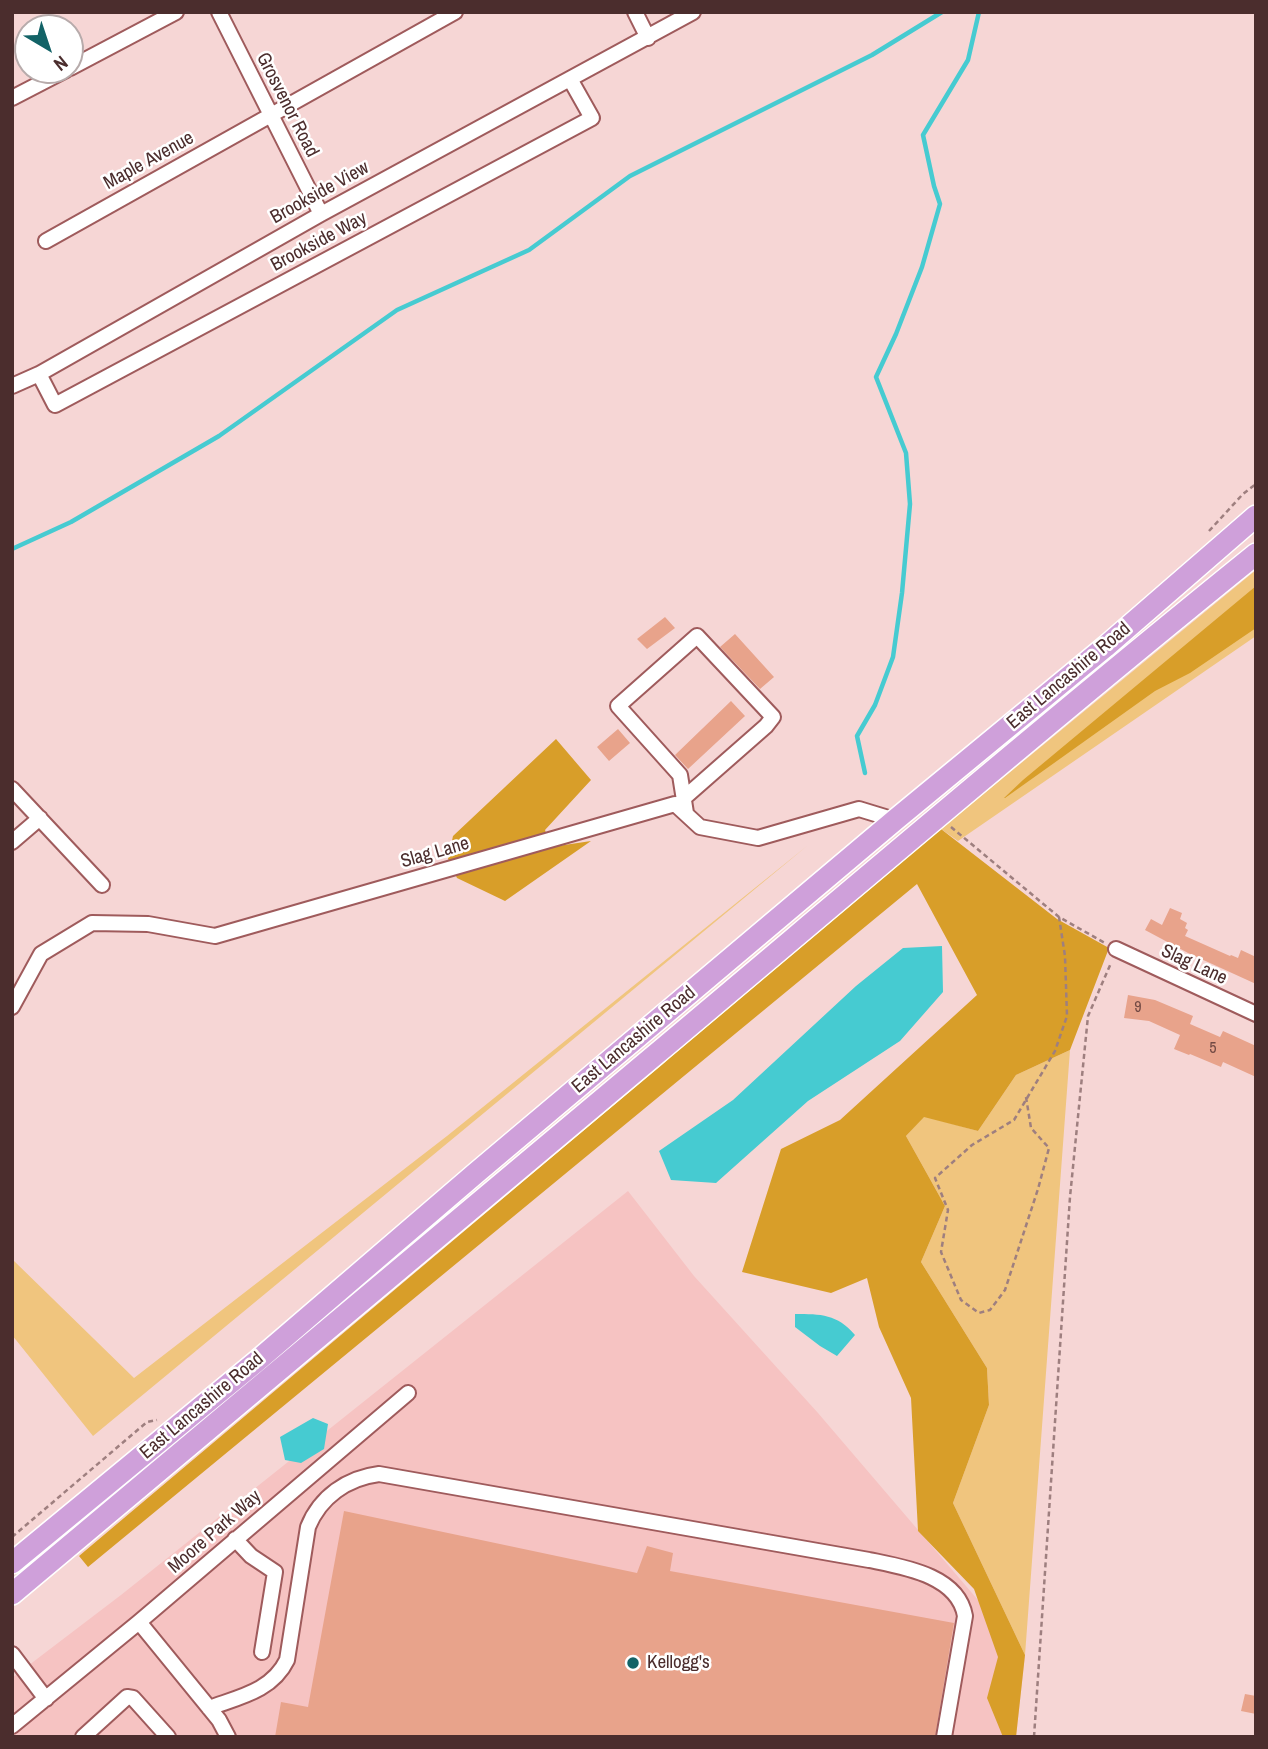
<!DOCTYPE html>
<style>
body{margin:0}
#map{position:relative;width:1268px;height:1749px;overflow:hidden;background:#f6d6d5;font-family:"Archivo Narrow",sans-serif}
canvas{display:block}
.frame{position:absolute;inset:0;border:14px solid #4b2d2d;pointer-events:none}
.north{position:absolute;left:14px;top:14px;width:70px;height:70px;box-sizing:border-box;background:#fff;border:2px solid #b7abab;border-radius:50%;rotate:141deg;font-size:19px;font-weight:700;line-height:28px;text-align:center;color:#4b2d2d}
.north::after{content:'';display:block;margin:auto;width:24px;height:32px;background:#136367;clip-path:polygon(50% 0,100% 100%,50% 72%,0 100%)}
</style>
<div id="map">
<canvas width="1268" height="1749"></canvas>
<div class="frame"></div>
<div class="north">N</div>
</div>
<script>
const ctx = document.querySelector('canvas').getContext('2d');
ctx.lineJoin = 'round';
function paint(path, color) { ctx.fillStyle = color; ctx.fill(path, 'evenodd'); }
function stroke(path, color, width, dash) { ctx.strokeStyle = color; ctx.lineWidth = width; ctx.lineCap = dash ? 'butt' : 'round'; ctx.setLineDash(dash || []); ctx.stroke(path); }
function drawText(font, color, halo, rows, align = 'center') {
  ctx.font = font + ' "Archivo Narrow",sans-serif'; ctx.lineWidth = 5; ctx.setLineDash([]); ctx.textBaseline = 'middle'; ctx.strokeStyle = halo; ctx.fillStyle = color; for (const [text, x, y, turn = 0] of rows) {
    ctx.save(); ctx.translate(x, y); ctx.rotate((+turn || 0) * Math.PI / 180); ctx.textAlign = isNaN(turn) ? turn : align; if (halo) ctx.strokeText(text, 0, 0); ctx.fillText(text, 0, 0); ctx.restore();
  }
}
paint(new Path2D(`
 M628,1191L694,1276L818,1413L1025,1655L1016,1737H12V1678L121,1595Z`), '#f6c3c2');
paint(new Path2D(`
 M1256,570V636L958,841L941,829Z
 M807,846L93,1436L12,1335V1259L134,1378L447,1136Z
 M1070,1050L1025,1655L953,1503L989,1405L987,1368L921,1262L945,1206L906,1136L924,1116L978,1131L1016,1075Z`), '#f0c57e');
paint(new Path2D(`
 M1256,586V628L1190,673L1155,691L1005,798H1004L1023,780Z
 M556,739L591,780L545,830L551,847L591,841L505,901L457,878L448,859L453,836Z
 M941,829L1057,919L1109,948L1070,1050L1016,1075L978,1131L924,1117L906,1136L945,1206L921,1262L987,1368L989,1405L953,1503L1025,1655L1016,1737H1003L987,1698L998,1657L974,1589L918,1531L911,1398L879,1327L867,1278L831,1293L742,1272L781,1149L840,1120L977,995L917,884L88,1567L79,1556Z`), '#d89e29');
paint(new Path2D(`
 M942,946L943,992L900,1041L808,1101L716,1183L671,1180L659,1151L733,1100L856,986L903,948Z
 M795,1314C821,1314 837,1314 855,1335L837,1356L820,1346L795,1327Z
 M313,1418L328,1424L324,1449L301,1463L285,1460L280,1437Z`), '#46cbd1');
stroke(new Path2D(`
 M12,549L71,522L219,436L397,310L529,250L630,176L872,55L942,12
 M865,773L857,736L875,705L893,657L902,593L910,504L906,453L876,377L896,334L922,267L940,204L934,186L923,135L968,60L979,12`), '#46cbd1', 4.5);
paint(new Path2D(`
 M665,617L675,628L647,649L637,639Z
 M735,634L774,677L760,689L720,647Z
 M731,701L745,716L688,769L675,755Z
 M618,729L630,743L609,761L597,747Z
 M1170,908L1182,913L1180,919L1187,923L1185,928L1188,930L1185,936L1230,956L1231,955L1238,958L1241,950L1256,957V984L1188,953L1145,930L1151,919L1162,925Z
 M1128,995L1155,1000L1193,1016L1190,1024L1220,1037L1223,1031L1256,1046V1077L1223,1062L1221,1067L1190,1054L1189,1055L1174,1049L1180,1035L1149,1021L1124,1018Z
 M344,1511L637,1573L647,1546L673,1553L670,1571L954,1623L935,1737H275L281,1702L308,1707Z
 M1245,1694L1256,1696V1714L1241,1711Z`), '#e8a38b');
const minor = new Path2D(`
 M219,12L321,214
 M635,12L648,38
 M70,68L176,12
 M12,98L66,70
 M46,241L455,12
 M39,374L55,405L592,118L570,79
 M12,386L39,374L321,214L693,12
 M12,789L102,885
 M684,798L766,726L773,717L697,636L618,706L680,775L686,813
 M12,842L40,818
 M1116,949L1256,1014
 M12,1007L41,954L92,923L148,924L215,936L675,804L700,827L758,838L859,809L895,820
 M235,1539L251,1556L275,1572L262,1652
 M139,1622L219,1720L228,1737
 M12,1654L46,1699
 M209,1708C239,1697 272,1691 287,1660L308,1527C320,1497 347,1478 379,1474L869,1560C903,1567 958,1575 965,1616L944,1737
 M12,1726L139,1622L408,1393
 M83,1737L127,1697L133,1698L168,1737`);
const highway = new Path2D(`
 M12,1563L257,1361L476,1173L895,820L1105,647L1256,516
 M12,1594C227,1415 442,1236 655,1055C855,887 1053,718 1256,554`);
stroke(minor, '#9f5b5c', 18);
stroke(highway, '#fff', 24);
stroke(new Path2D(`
 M1209,531L1243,494L1256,484
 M951,827L1059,917L1105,943
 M1026,1097L1031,1128L1049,1148L1038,1189L1005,1290L990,1310L979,1313L961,1300L941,1252L948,1210L935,1178L972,1145L1014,1120L1055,1051L1067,1016L1065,956L1059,917
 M12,1537L147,1422L157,1420
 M1034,1737L1070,1197L1088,1016L1111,963`), '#9e7f7f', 2.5, [5, 3.5]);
stroke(minor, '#fff', 14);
stroke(highway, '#cfa0da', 21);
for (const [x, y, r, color] of [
 [633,1663,7,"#136367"]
]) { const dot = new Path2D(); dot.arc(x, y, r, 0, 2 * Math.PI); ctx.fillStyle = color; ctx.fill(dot); stroke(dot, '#fff', 2.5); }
drawText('16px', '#724a44', null, [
 ["9",1138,1008],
 ["5",1213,1049]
]);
drawText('19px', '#4b2d2d', '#fff', [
 ["Grosvenor Road",287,105,63],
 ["Maple Avenue",149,161,-29],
 ["Brookside View",320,193,-29],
 ["Brookside Way",319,242,-28],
 ["East Lancashire Road",1069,676,-40],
 ["Slag Lane",435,853,-16],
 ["Slag Lane",1194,965,25],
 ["East Lancashire Road",634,1040,-40],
 ["East Lancashire Road",202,1406,-40],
 ["Moore Park Way",215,1532,-41]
]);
drawText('19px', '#4b2d2d', '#fff', [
 ["Kellogg's",647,1663]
], 'left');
</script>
